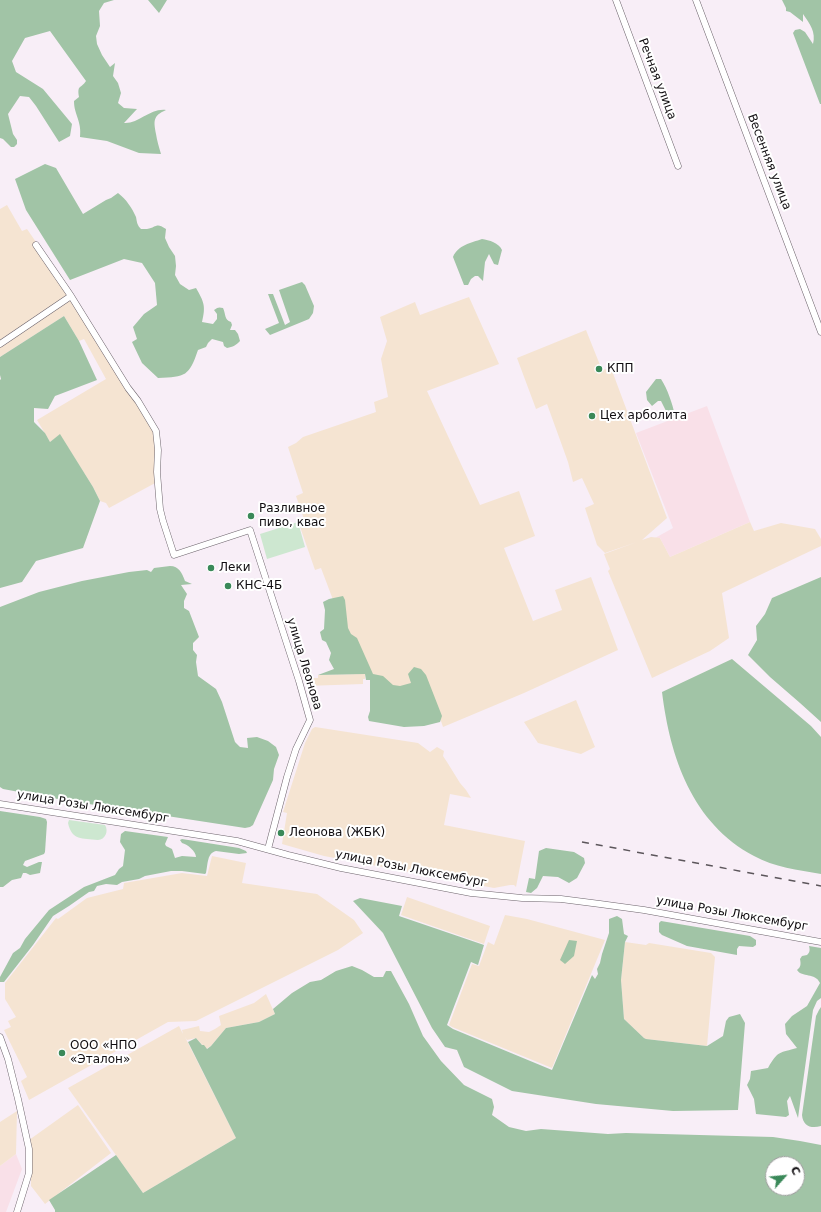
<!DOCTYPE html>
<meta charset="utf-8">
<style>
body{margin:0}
#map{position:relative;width:821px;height:1212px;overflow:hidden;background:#f8eef7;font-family:"DejaVu Sans",sans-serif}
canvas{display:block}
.north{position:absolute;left:765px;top:1156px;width:40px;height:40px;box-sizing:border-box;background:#fff;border:1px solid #9f9e9f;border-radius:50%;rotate:63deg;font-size:11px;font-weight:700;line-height:16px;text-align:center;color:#100d10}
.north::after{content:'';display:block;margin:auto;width:14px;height:18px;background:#3a8959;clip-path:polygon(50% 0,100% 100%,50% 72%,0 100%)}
</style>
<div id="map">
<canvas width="821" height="1212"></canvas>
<div class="north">С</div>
</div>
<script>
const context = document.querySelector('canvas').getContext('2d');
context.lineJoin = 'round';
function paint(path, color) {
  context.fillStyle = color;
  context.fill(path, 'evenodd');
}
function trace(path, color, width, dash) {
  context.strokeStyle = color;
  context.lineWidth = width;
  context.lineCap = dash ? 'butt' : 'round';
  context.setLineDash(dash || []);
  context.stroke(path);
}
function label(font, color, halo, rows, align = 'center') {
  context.font = font + ' "DejaVu Sans",sans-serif';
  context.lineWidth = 4;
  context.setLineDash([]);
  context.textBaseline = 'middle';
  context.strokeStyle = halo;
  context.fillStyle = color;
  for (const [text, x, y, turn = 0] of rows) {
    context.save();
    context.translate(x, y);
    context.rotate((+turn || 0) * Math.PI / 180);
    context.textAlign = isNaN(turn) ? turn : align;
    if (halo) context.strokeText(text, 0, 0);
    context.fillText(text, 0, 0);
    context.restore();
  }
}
const commercial = new Path2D(`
 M707 406 750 522 670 557 660 538H655L673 528 636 433Z
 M16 1154 22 1169 6 1212H0V1166Z`);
const industrial = new Path2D(`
 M7 205 22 231 27 229 56 271 156 431 157 482 109 508 106 503 100 501 93 487 60 435 50 442 37 420 106 379 84 339 79 341 64 316 0 357V209Z
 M469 297 499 364 427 391 480 505 519 491 535 536 504 548 533 621 562 610 555 590 591 577 618 650 524 693 443 727 440 718 380 685 365 674V679H363V684L306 686V678H318V675L361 674 321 568 315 570 298 521 304 519 296 496 303 493 288 447 296 443 303 437 376 412 374 402 388 397 381 359 387 341 380 317 415 302 420 315Z
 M586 330 602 370 611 368 667 518 642 540 651 537 660 538 670 557 750 522 754 531 781 523 815 529 821 539V546L722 593 729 638 710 651 652 678 608 571 610 569 604 554 637 542 605 553 597 545 585 508 594 504 582 478 573 482 568 462 547 404 536 409 517 358Z
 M576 700 595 747 581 754 538 743 524 722Z
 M315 727 418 743 430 752 437 747 444 751 443 756 447 762 460 783 466 790 471 798 450 794 444 825 525 841 516 887 514 885H510L494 888 324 856 282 844 287 813 283 812 305 743 312 729Z
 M212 856 246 863 242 883 317 894 354 920 363 933 338 950 196 1021 168 1022 29 1100 21 1081 27 1077 4 1030 11 1027 8 1021 16 1017 5 999V983L56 918 58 919 87 898 123 889 124 883 182 873 207 876Z
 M407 897 490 926 484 944 401 915Z
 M505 915 527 919 605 940 552 1068 452 1027 449 1025 472 964 479 966 488 942 494 945Z
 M625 942 646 945 649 943 711 953 715 957 707 1046 646 1039 644 1038 624 1019 621 980Z
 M266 994 275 1014 259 1022 226 1028 211 1046 206 1049 196 1038 187 1040 185 1037 236 1138 143 1193 68 1088 179 1026 183 1034 182 1030 199 1026 200 1031 209 1032 215 1029 221 1025 219 1016 254 1003Z
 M78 1105 111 1153 45 1204 31 1186V1153L29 1140Z
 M17 1111 16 1154 0 1166V1122Z`);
const green = new Path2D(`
 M298 522 305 547 267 559 260 534Z
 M69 820 105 825C109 831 105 840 98 840 82 838 72 841 68 823Z`);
const forest = new Path2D(`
 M0 0H114L104 3 99 11 100 26 96 36 97 44 102 55 110 67 115 63 113 76 118 83 121 93 118 103 124 108 137 109 124 123C139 124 150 108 166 110 152 116 154 122 156 134 157 141 159 147 161 154L139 153 107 141 80 137C82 121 74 115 74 101L79 97C77 84 81 89 86 81L50 31 25 38 12 61 16 72 43 89 72 124 70 136 59 142 36 106 29 97 20 96 8 114 13 134 17 140V144L14 147H11L3 139 0 138Z
 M148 0H167L159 13Z
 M782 0H821V104H820L793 33 795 30 800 29 805 32 813 44C816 32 810 24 803 14V22L790 12 786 11V8Z
 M45 164 56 168 83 214 106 200 111 198 118 193C126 199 132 208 136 217 137 222 137 225 141 229 141 229 147 229 147 229 157 227 156 222 166 229L165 238 169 247 175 256 176 266 175 275 180 284 189 290 196 288C204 302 206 306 202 322L213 324 217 319V314L214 310C218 307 219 307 223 308 226 314 224 320 231 322L232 325 230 330H235L238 334 240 341C236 345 233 347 227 348L224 346 223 342 212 339 208 343 206 347 198 350C189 376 186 377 158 378L142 363 132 342 137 339 133 327 144 314 157 305 155 283 142 263 124 259 70 280 26 210 15 179Z
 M482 239C489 240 499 243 502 250L498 265 494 264 489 254 485 262 483 281 478 276H475L471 279 468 285H464L453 257C458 245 471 243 482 239Z
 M302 282 305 285 314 306 313 313 309 319 270 335 265 329 279 323 268 294H273L285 325 290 322 279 290Z
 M64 316 79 341 97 380 55 396 48 409 34 408V422L45 433 50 442 60 434 93 487 100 501 83 548 36 561 22 582 0 588V380L1 379 0 375V357Z
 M656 379H661C668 390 672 403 675 415L670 419 661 401H658L652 406 647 400 646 392Z
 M170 566C179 566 182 573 185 581L192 584 181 585 187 594 184 601V608L189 611 199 637 193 643V650L197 655 196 662 198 676 216 689 222 702 235 742 240 747 248 748 247 738 257 737 268 741 276 747 279 755 274 769 273 780 253 825 250 827 245 828 63 800 3 789 0 787V607L39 592 82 581 129 572 147 570 151 572 154 568Z
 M821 577V722L800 703 770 677 748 655 757 640 756 626 765 614 772 598Z
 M343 596 345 600 348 628 351 634 357 638 373 674 383 676 393 685 400 686 411 683 408 674 414 667 421 669 426 675 442 716 440 722 424 726 404 727 369 721 368 717 370 711V680H366L365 674 318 675 334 669 329 660 331 653 326 642 322 640 320 632 324 629 325 610 323 602 329 599Z
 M732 659 811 726 821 737V874C798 870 774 867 754 856 692 823 670 757 662 692Z
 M0 811 40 817 46 819 47 822 45 852 44 854 25 861 23 865 27 867 39 862H42L40 873 30 875 26 873H23L21 878 12 880 3 887H0Z
 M125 831 168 837 165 844 166 846 172 849 175 858 182 856 196 857C196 851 187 844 182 843L180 840 182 839 239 848 246 851 247 853 239 854 216 851C207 853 208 864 206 873L205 874 182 871H171L145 876 139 879 122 882 117 885 106 884 97 886 94 891 89 892 69 906 53 916 33 945 4 982H0V977L13 953 20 948 25 939 49 910 84 887 115 875 119 869 123 866 125 850 120 842 121 834Z
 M546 848 574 852 584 858 585 863 577 878 569 883 558 877 543 876 537 888 531 893 526 892 529 878 535 879 539 851Z
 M360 898 402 906 399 916 484 945 478 965 471 962 447 1025 453 1029 552 1070 592 975 595 979 598 974 597 969 600 963 602 954 609 933V919L617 916 622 919 624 934 628 936 625 942 621 980 624 1019 644 1038 646 1039 707 1046 723 1036 726 1021 729 1017 740 1014 745 1023 738 1110 673 1111 596 1104 512 1091 464 1067 457 1050 445 1047 432 1028 383 933 353 901Z
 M661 921 750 936 756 940V945L753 947 739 946 737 949V955L687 946 662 935 659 932V923Z
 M569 940 577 941 574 956 565 964 560 960Z
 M809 946 821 948V998L817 1001 813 1010 798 1118 790 1096 787 1101 789 1115 786 1117 756 1114 754 1099 747 1085 750 1079 751 1071 768 1068C778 1050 780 1053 797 1048L786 1034 785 1024 792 1016 807 1006 820 983C815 972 802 978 797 970 801 967 801 964 800 959L802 956 807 955C810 952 810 950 809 946Z
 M352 966 362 970 374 977H383L386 971H391L409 1004 423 1036 441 1061 464 1085 492 1099 494 1107 492 1115 509 1127 526 1131 541 1129 608 1134 626 1133 773 1137 800 1141 821 1145V1212H55V1210L49 1200 116 1155 143 1193 236 1138 188 1042 196 1038 202 1045H204L207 1049 211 1046 226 1028 259 1022 275 1014 273 1009 292 993 310 982 321 980 336 971ZM773 1164H797V1188H773Z
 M821 1007V1126C811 1129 803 1126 802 1115L816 1016 819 1010Z`);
const minor = new Path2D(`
 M616 0 678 166
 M696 0 821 332
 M71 296 128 388 138 401 156 431 158 450 157 472 160 509 163 521 174 555 250 530 299 681 310 720 296 749 287 777 268 849
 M0 344 71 296 36 245
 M0 804 237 841 288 855 341 868 471 893 522 898 561 899 600 904 644 910 821 942
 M0 1037 8 1059 18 1099 29 1149V1173L17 1212`);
const rail = new Path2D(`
 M582 842 821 886`);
const markers = [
 [599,369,4,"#3a8959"],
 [592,416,4,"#3a8959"],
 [251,516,4,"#3a8959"],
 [211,568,4,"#3a8959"],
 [228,586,4,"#3a8959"],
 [281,833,4,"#3a8959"],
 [62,1053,4,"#3a8959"]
];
const streetNames = [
 ["Речная улица",657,79,69],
 ["Весенняя улица",769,162,69],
 ["улица Леонова",304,664,73],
 ["улица Розы Люксембург",93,807,9],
 ["улица Розы Люксембург",411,869,11],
 ["улица Розы Люксембург",732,914,10]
];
const poiNames = [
 ["КПП",607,369],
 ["Цех арболита",600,416],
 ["Разливное",259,509],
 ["пиво, квас",259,523],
 ["Леки",219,568],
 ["КНС-4Б",236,586],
 ["Леонова (ЖБК)",289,833],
 ["ООО «НПО",70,1046],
 ["«Эталон»",70,1060]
];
paint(commercial, '#f9e0e8');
paint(industrial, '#f5e4d2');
paint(green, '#cde7d0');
paint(forest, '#a1c4a6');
trace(minor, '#6d646c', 7);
trace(minor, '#fff', 6);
trace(rail, '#5c565b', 1.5, [7, 7]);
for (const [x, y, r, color] of markers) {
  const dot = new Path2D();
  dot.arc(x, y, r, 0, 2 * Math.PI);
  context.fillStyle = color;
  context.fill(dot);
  trace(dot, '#fff', 1.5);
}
label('12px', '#100d10', '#fff', streetNames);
label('12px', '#100d10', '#fff', poiNames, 'left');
</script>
